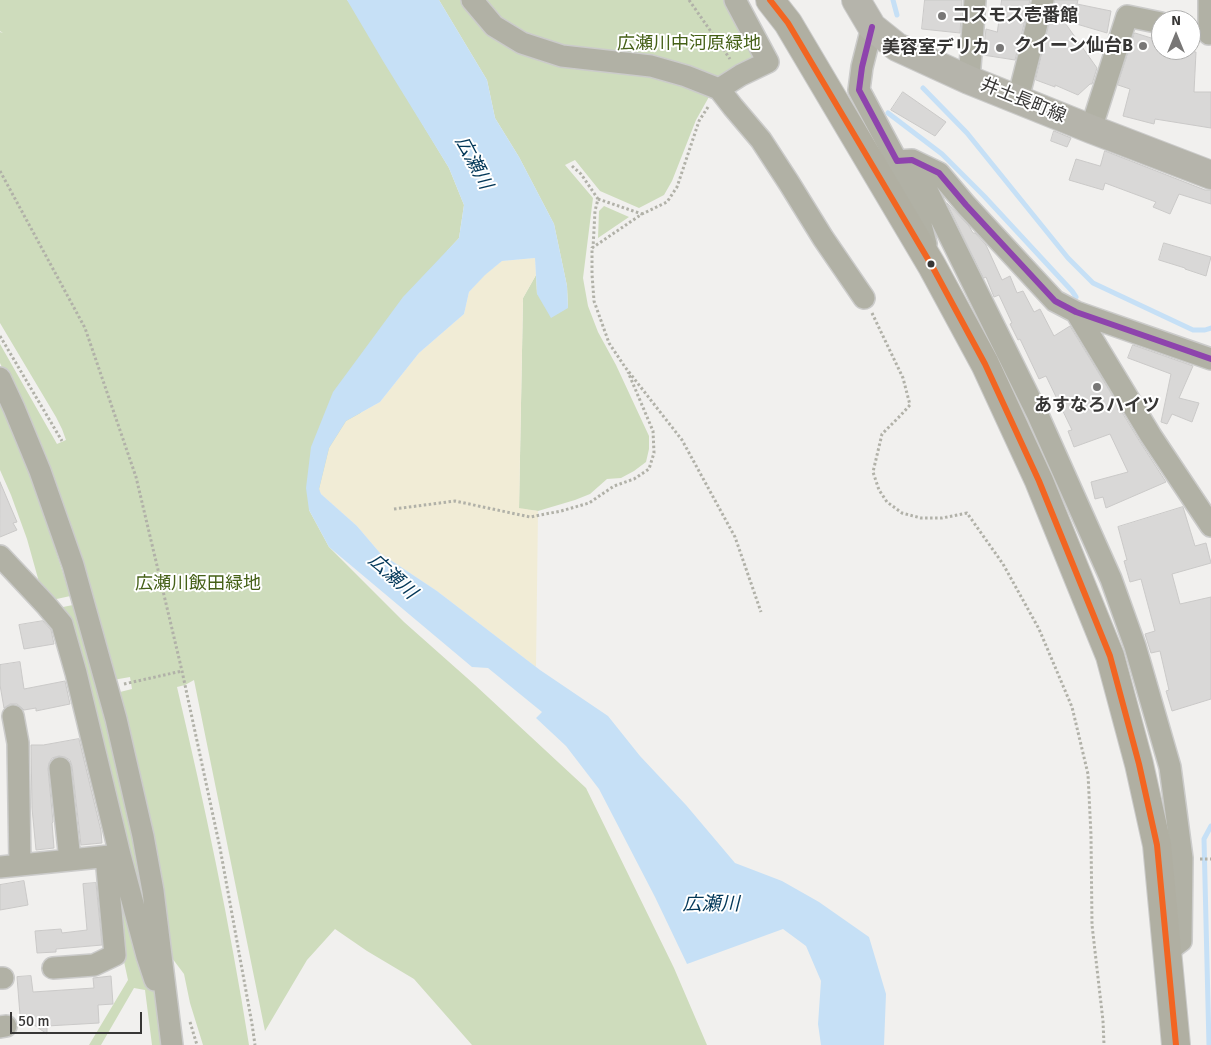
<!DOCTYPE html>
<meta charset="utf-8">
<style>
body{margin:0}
#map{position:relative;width:1211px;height:1045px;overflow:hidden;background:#f1f0ee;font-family:Signika,sans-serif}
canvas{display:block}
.north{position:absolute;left:1151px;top:10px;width:50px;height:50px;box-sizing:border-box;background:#fff;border:1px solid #afafae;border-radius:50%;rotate:0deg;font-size:14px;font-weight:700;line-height:20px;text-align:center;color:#373635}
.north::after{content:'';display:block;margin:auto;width:18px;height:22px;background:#787776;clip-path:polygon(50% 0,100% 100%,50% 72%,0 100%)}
.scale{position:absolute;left:10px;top:1012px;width:132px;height:22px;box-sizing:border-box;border:2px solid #373635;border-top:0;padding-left:6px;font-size:15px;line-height:18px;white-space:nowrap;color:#373635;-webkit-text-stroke:4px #fff;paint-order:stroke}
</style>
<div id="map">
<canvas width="1211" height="1045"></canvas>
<div class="north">N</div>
<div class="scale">50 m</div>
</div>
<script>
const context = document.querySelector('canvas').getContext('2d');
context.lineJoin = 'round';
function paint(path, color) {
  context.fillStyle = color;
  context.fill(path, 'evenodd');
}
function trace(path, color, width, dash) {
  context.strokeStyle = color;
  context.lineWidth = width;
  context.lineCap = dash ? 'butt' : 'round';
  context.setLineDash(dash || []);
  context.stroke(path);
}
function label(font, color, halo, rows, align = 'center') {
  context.font = font + ' Signika,"Noto Sans JP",sans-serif';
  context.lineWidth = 4;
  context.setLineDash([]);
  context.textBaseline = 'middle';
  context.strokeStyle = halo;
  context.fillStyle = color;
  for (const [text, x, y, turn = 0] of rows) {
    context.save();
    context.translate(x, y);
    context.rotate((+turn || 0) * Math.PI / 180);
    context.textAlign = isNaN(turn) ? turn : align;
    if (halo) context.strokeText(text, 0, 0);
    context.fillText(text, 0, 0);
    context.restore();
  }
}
const green = new Path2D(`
 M0 0H347L349 2 449 168 464 205 459 238 448 250 309 510 329 547 404 622 475 685 586 788 674 968 707 1045H472L414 979 367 951 335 929 307 960 265 1031 194 680 185 685 177 687C205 806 230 925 249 1045H203L190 1003 184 974 169 954 116 693 132 689 130 677 113 680 38 446 0 363V344L57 444 66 440 62 429 56 417 0 323V32L3 33 0 31Z
 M439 0H726L757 57 710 95 696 120 672 181 664 195 639 208 600 191 575 160 565 165 593 198 583 278 588 306 598 332 616 365 649 436V449L646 462 634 471 621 478 607 479 590 494 575 500 538 511 519 509 523 298 536 275 537 294 568 308 567 286 554 224 519 157 495 118 487 80Z
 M604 206 629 217 598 238 599 211Z
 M0 392 52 523 49 530 65 579 73 585 75 595 52 600 39 582 27 539 11 495 0 470Z
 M78 604 104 694 159 968 58 608Z
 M116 868 156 991 164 1045H152L145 990 134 988 101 1045H89L128 980 123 957Z`);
const sand = new Path2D(`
 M535 258 536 275 523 298 519 508 538 511 536 667 437 591 380 553 357 526 321 494 319 489 329 448 346 421 380 402 419 353 464 314 469 292 484 275 502 261Z`);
const water = new Path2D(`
 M347 0H439L487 80 495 118 519 157 554 224 567 286 568 308 551 318 537 294 535 258 502 261 485 275 469 292 464 314 419 353 380 402 346 421 329 448 319 489 321 494 357 526 380 553 437 591 540 670 608 716 640 756 686 805 735 863 782 881 819 902 869 937 886 994 884 1045H821L818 1024 821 981 806 946 783 929 687 964 655 897 599 789 566 746 536 718 542 712 488 668 472 667 329 547 309 510 306 488 311 447 333 392 403 297 459 238 464 205 449 168 383 61Z`);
const stream = new Path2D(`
 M893 0 897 15
 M923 88 967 133 1068 258 1093 283 1193 330H1205L1211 328
 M888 113 942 154 984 196 1072 291 1076 297
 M1209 1045 1204 839 1211 826`);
const building = new Path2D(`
 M925 0H962L960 33 922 29Z
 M1002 0H1030L1015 60 983 55 986 29 997 32Z
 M1055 0H1078L1077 4 1111 11 1107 33 1063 20 1097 68 1092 84H1090L1078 95 1055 85V87L1036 80Z
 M1135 33 1161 41V50L1196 52 1194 92H1211V128L1155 119 1154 124 1123 116 1130 89 1118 85Z
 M903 92 946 122 935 136 891 110Z
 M1054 131 1071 138 1067 147 1051 141Z
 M1105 151 1205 190H1211V204L1179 194 1170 214 1153 207 1156 202 1105 183 1103 190 1069 180 1076 159 1100 166Z
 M947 203 969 226 973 233H975L986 245 1002 280 1010 276 1017 293 1023 291 1034 312 1040 309 1054 336 1070 326 1114 398 1118 410 1120 409 1140 442 1166 482 1106 508 1103 497 1095 499 1091 482 1128 472 1110 434 1074 447 1068 431 1072 430 1046 376 1039 379 1020 339 1018 340 1010 324 1012 323 999 295 994 297 986 277 984 278Z
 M1164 243 1211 257 1206 276 1185 269V268L1159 260Z
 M1133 345 1193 366 1179 398 1199 403 1192 422 1172 414 1167 424 1161 422 1171 374 1128 358Z
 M0 482 17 522 13 523 17 530 0 537Z
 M1183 507 1195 546 1206 543 1211 563 1172 574 1180 604 1211 597V699L1172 711 1166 691 1169 690 1160 651 1151 653 1145 634 1155 631 1141 579 1130 582 1124 561 1127 560 1118 527Z
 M43 621 51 630 54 644 24 649 19 625Z
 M20 662 24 689 65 681 70 704 36 711V708L24 710 22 708 17 704H10L4 708 0 685V665Z
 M79 739 101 831 102 843 81 845 72 766 70 760 65 757 59 756 52 758 49 763 48 769 53 822 52 823 54 848 36 850 32 808 31 745H43Z
 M24 881 28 905 0 910V885Z
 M96 883 102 945 56 949V952L37 953 35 931 61 929 62 933 87 930 83 884Z
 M31 976 33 992 94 988 93 978 111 976 113 1004 98 1005 99 1023 47 1026V1034L20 1015 17 977Z`);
const path = new Path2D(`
 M689 0 730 59
 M708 107 699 121 677 187 667 202 642 214 592 248V274L594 301 609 343 625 367 682 440 735 537 761 612
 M572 166 581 174 598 199 595 211 593 248
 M0 171 85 328 136 477 182 671 220 848 252 1024 255 1045
 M598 199 642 214
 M872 313 903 378 910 405 900 416 882 434 873 472 879 490 887 502 902 513 921 518H942L967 513 1003 564 1039 629 1072 707 1088 774 1091 835 1092 925 1103 1021 1104 1045
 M0 336 62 441
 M394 509 455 501 530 517 561 511 589 503 614 486 634 479 649 469 654 453 653 431 628 372
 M124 684 182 671
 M1200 859H1211
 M190 1022 197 1045`);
const street = new Path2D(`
 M472 0 494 26 522 43 562 56 651 66 686 76 719 89 733 107 761 140 789 183 823 238 864 298
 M872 27 862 67 859 90 897 161 912 160 939 173 966 205 1055 301 1076 312 1211 359
 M1209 34V0
 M969 80 975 0
 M719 89 741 75 768 62 735 0
 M1018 99 1043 0
 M1091 129 1127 16 1161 23
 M912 160 1037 413 1111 579 1135 646 1170 767 1182 858 1181 941 1168 951
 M897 161 917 209 926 244
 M1076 312 1151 436 1211 526
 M0 378 14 408 40 471 73 565 116 719 143 836 153 891 172 1045
 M0 556 46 605 62 624 76 673 120 855 0 867
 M13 716 18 743 20 865
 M60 768 70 860
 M120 855 147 956 155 980
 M53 968 94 965 115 955 106 857
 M0 978H3
 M0 1027 6 1026`);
const secondary = new Path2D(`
 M770 0 788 23 932 266 985 364 1039 481 1110 656 1139 764 1157 845 1176 1045`);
const primary = new Path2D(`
 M856 0 872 27 897 47 969 80 1091 129 1211 175`);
const bus1 = new Path2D(`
 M770 0 788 23 932 266 985 364 1039 481 1110 656 1139 764 1157 845 1176 1045`);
const bus2 = new Path2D(`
 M872 27 862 67 859 90 897 161 912 160 939 173 966 205 1055 301 1076 312 1211 359`);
const markers = [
 [942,16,5,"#787776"],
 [1143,46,5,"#787776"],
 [1000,48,5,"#787776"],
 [931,264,4.5,"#373635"],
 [1097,387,5,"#787776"]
];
const poiNames = [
 ["コスモス壱番館",952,16,"left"],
 ["クイーン仙台B",1133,46],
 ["美容室デリカ",990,48],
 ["あすなろハイツ",1097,406,"center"]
];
const parkNames = [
 ["広瀬川中河原緑地",689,44],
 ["広瀬川飯田緑地",198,584]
];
const streetNames = [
 ["井土長町線",1023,101,22]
];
const waterNames = [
 ["広瀬川",473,163,62],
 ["広瀬川",392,577,42],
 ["広瀬川",711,905]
];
paint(green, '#cedcbc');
paint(sand, '#f1ecd6');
paint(water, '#c6e0f6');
trace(stream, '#c6e0f6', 5);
paint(building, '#d9d8d7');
trace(building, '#cac9c8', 1);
trace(street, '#cbcbca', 24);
trace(secondary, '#cbcbca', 30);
trace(primary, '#cbcbca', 30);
trace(path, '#b1b1a8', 3, [2.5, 2.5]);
trace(street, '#b1b1a5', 21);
trace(secondary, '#b0afa2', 28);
trace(primary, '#b5b4ab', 28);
trace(bus1, '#f26522', 6);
trace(bus2, '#8e44ad', 6);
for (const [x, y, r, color] of markers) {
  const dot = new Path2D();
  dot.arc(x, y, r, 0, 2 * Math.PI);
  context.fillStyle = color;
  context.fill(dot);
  trace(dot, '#fff', 2);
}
label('bold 18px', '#373635', '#fff', poiNames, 'right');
label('18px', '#456017', '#fff', parkNames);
label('18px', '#373635', '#fff', streetNames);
label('italic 19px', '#023758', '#fff', waterNames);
</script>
